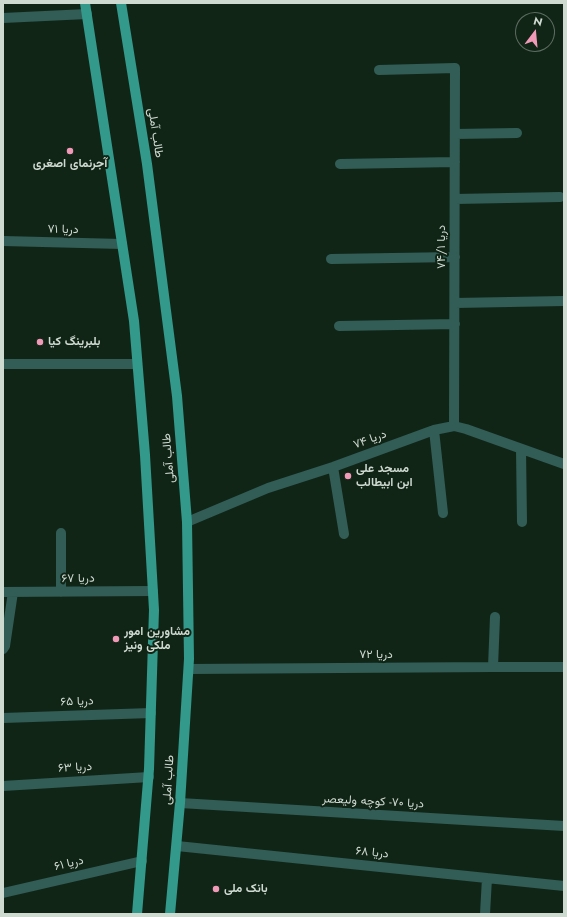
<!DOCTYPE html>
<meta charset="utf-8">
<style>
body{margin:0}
#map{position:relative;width:567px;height:917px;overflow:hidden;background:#112517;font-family:Jost,sans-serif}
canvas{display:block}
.frame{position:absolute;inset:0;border:4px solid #cedad0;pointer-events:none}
.north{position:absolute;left:515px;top:12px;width:40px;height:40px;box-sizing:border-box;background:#112517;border:1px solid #5d6d61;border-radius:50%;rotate:16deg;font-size:11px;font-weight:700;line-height:16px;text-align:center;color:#cedad0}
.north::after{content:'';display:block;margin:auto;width:14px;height:18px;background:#f09ab7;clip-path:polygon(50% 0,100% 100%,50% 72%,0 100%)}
</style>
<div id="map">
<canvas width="567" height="917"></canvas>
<div class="frame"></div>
<div class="north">N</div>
</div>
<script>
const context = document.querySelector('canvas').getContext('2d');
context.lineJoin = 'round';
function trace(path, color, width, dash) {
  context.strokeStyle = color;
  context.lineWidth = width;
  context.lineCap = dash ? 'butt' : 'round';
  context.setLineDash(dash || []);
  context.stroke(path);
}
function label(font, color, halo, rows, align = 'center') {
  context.font = font + ' Jost,Vazirmatn,sans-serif';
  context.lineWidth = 4;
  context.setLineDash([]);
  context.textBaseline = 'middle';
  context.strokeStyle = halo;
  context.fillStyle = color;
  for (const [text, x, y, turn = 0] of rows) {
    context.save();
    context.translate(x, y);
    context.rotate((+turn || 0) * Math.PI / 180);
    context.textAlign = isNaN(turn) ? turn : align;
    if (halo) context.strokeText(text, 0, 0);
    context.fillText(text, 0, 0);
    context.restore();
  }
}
const minor = new Path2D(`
 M3 18 87 14
 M379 70 455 68 454 426
 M455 134 517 133
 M340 164 455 162
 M455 199 560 197
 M3 241 122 244
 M331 259 455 257
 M455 303 564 301
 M339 326 455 324
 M3 364H137
 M434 430 443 513
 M521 449 522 522
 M333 467 344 534
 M187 522 268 488 333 467 434 430 454 426 466 429 564 464
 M3 592 153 591
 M61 592V533
 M3 649 5 646 13 592
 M493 667 495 617
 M189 669 493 667H564
 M3 718 151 713
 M3 786 149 777
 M180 803 564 826
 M177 846 564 886
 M3 893 142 861
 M485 914 487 878`);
const major = new Path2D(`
 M85 3 134 321 145 455 154 610 149 769 137 914
 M121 3 147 164 177 396 187 522 189 659 180 803 170 914`);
const markers = [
 [70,151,4,"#f09ab7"],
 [40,342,4,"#f09ab7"],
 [348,476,4,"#f09ab7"],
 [116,639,4,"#f09ab7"],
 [216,889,4,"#f09ab7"]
];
const streetNames = [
 ["طالب آملی",155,133,81],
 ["دریا ۷۱",63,230,1],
 ["دریا ۷۴/۱",442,247,-90],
 ["دریا ۷۴",370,440,-20],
 ["طالب آملی",169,458,-95],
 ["دریا ۶۷",78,579,-1],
 ["دریا ۷۲",376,655],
 ["دریا ۶۵",77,702,-2],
 ["دریا ۶۳",75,768,-3],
 ["طالب آملی",169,780,-86],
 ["دریا ۷۰- کوچه ولیعصر",373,802,3],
 ["دریا ۶۸",372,853,6],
 ["دریا ۶۱",69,864,-13]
];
const poiNames = [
 ["آجرنمای اصغری",70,164,"center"],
 ["بلبرینگ کیا",48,342],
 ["مسجد علی",356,469],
 ["ابن ابیطالب",356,483],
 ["مشاورین امور",124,632],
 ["ملکی ونیز",124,646],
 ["بانک ملی",224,889]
];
trace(minor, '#315d56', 10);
trace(major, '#32998b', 10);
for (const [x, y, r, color] of markers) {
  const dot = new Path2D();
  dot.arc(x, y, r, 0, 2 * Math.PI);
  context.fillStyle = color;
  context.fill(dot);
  trace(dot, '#112517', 1.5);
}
label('12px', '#cedad0', '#112517', streetNames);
label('bold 12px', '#cedad0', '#112517', poiNames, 'left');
</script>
